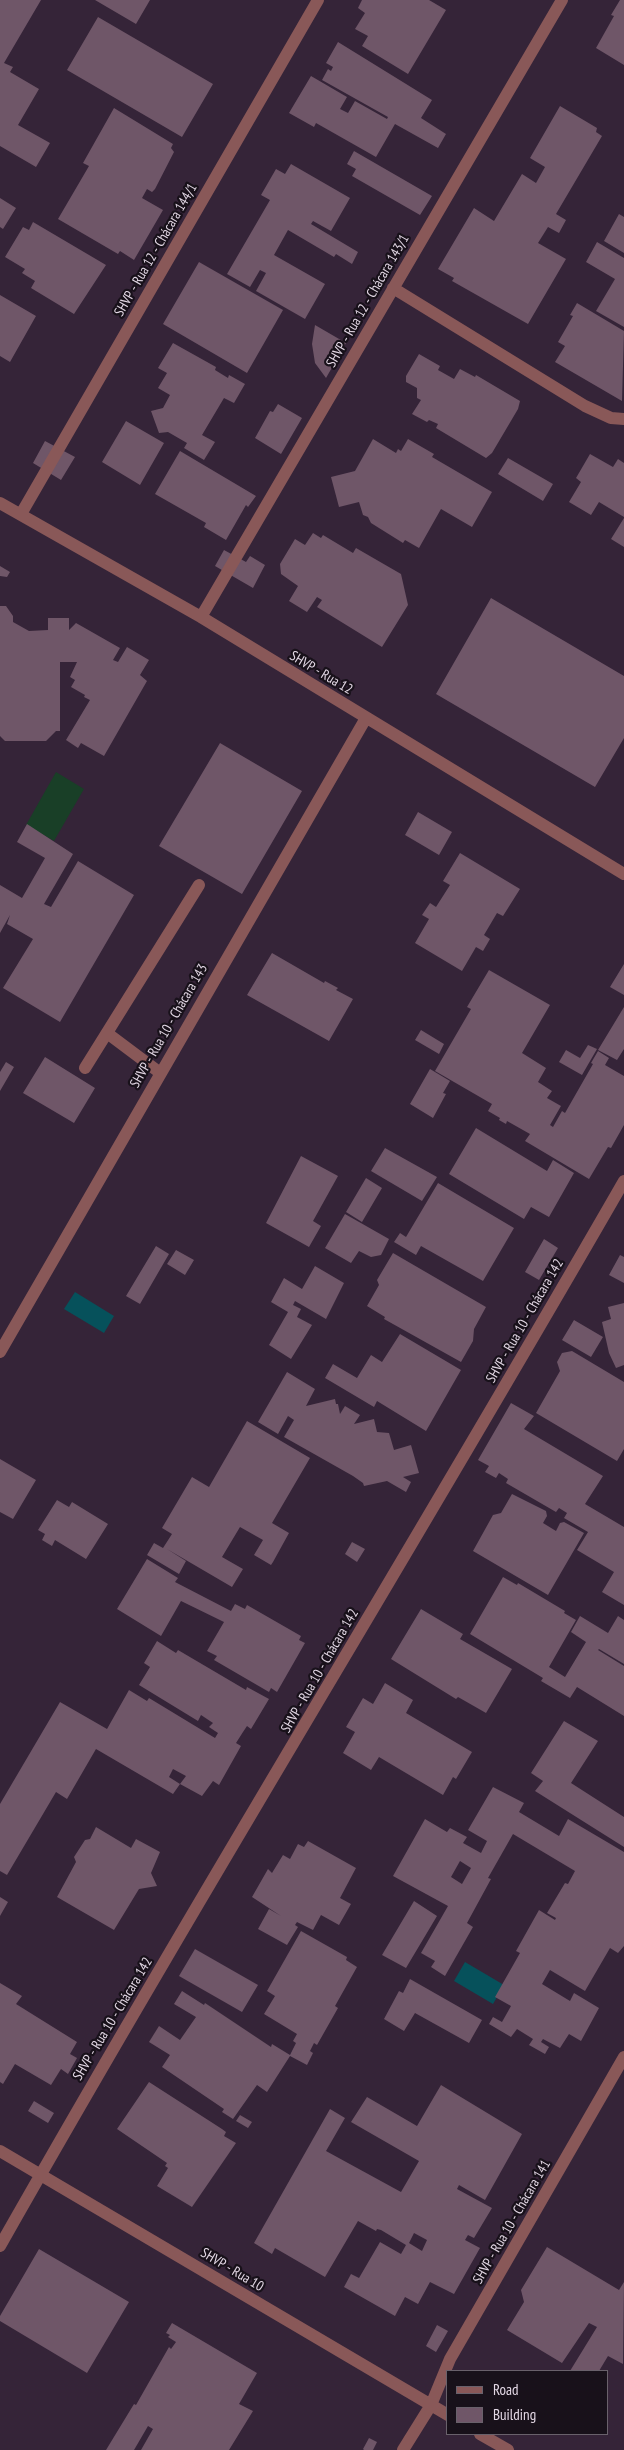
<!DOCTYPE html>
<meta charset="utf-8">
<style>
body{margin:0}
#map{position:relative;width:624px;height:2450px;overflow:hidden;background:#352438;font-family:"PT Sans Narrow",sans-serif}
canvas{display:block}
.legend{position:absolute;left:446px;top:2370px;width:162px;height:65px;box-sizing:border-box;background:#18111a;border:1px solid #69616b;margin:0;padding:6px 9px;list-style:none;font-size:15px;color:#e3d8e5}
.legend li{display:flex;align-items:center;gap:10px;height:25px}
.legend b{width:25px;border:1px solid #69616b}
</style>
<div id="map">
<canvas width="624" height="2450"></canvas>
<ul class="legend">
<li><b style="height:6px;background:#895858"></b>Road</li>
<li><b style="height:14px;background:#6f5668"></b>Building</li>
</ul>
</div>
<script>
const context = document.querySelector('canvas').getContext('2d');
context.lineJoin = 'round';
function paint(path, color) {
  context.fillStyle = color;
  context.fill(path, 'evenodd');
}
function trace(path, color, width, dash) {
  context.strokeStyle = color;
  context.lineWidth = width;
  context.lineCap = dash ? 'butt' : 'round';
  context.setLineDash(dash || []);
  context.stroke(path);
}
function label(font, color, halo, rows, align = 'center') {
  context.font = font + ' "PT Sans Narrow",sans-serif';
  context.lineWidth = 4.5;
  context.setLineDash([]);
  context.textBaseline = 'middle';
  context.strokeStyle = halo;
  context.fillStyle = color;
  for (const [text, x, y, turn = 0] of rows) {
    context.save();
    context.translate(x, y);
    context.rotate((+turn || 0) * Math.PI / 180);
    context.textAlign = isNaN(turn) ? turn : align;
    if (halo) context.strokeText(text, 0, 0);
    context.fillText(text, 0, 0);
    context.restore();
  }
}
const green = new Path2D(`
 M56 772 84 789 54 841 26 825Z`);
const water = new Path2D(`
 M75 1292 114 1316 104 1333 64 1309Z
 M465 1962 504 1985 493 2004 454 1981Z`);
const building = new Path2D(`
 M0 0H41L4 63 13 67 10 72 39 89 18 125 50 143 36 167 0 146Z
 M95 0H150L136 24Z
 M362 0H429L446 10 408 74 362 46 368 36 355 29 365 13 358 8Z
 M620 0H624V65L596 48 614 16 611 15Z
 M98 17 213 84 182 137 67 70Z
 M338 42 432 100 421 118 446 134 438 148 395 124 376 157 316 123 314 127 289 113 311 76 347 97 340 109 348 113 355 101 387 119 388 117 322 80 328 69 331 71 333 67 326 63Z
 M560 106 597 128 596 132 602 136 556 214 566 220 559 233 548 227 538 243 566 259 528 324 452 281 454 278 438 269 474 208 494 221 522 174 536 183 545 167 530 158Z
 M114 108 173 144 171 148 174 152 155 189 152 192 147 189 142 198 163 210 134 260 120 251 118 254 58 219 89 166 83 163Z
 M354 151 432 196 420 215 352 176 356 169 347 164Z
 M291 164 350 198 331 231 313 221 311 224 358 252 352 264 336 254 334 257 288 230 274 255 325 284 305 319 256 291 266 273 260 270 250 287 227 274 270 200 261 195 276 169 285 174Z
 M0 198 16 208 3 229 0 227Z
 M619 214 624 217V253L604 241Z
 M33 222 106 265 74 314 31 288 35 281 22 273 25 269 5 257 23 227 29 230Z
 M597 242 624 258V327L596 311 615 279 586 262Z
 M199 262 283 310 247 373 163 324Z
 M0 295 36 316 10 362 0 356Z
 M577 303 624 331 622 401 555 362 565 346 558 342 573 316 570 315Z
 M315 325 346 343 326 378 315 363 312 344Z
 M173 343 216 367 215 370 228 378 229 375 245 384 234 403 224 398 202 435 215 442 204 460 184 448 187 443 168 432 159 433 151 411 163 408 170 395 158 388 167 373 158 368Z
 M419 354 440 366 438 370 454 379 460 369 475 377 476 375 520 401 518 409 492 453 486 458 436 428 438 424 429 420 427 422 412 414 421 400 417 398V388L406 382V376Z
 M278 404 302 418 281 454 255 438 270 411 273 412Z
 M126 421 164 443 140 485 102 462Z
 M373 439 396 453 398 449 401 451 408 439 434 454 432 457 492 492 472 527 441 509 419 548 405 540 403 543 371 523 368 517 363 515 359 502 339 507 331 477 355 471Z
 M45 441 75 457 61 480 33 463Z
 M180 451 256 496 248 507 246 505 226 540 204 527 206 523 155 494Z
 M590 454 613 467 618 459 624 463V517L599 502 591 515 569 502 581 482 576 478Z
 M508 458 553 484 543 501 498 474Z
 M624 518V547L611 539Z
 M313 533 321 538 323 535 353 553 356 548 401 574 408 605 382 647 317 607 322 600 317 597 307 612 289 601 298 586 281 574 280 564 295 539 305 545Z
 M224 550 246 562 250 556 265 565 253 588 215 566Z
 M0 566 10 572 7 577 0 576Z
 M491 598 624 676V738L595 787 436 694Z
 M0 606H6L13 616V622L29 631 48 630V618H69V630L76 623 120 648 113 660 118 662 127 647 149 660 140 675 147 681 104 756 81 743 78 748 66 740 90 700 84 697 85 695 71 687 75 680 70 677 77 662H60V731H56L46 741H5L0 736Z
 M220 743 302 791 242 894 159 846Z
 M418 812 452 832 439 855 405 835Z
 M27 824 73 854 44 904 51 907 78 861 134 895 60 1022 3 988 33 939 7 924 10 915 0 933V885L22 898 45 858 17 842Z
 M460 853 520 889 503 916 497 913 484 935 490 939 483 951 476 947 462 971 415 943 429 919 422 915 430 903 436 907 450 885 443 881Z
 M272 953 324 983 325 981 338 988 336 990 353 999 329 1041 247 995Z
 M624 964V995L610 987Z
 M489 970 550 1005 522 1053 546 1068 538 1082 552 1091 547 1098 561 1106 550 1125 553 1127 562 1111 565 1113 593 1064 591 1063 598 1051 609 1058 605 1065 624 1076V1125L611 1148 608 1147 589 1179 525 1141 530 1134 507 1121 506 1124 499 1120 500 1118 488 1111 492 1104 435 1071 471 1009 467 1007Z
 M624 1007V1049L617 1060 598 1050Z
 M421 1030 444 1044 439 1054 415 1040Z
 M588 1045 597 1049 582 1075 559 1062 566 1050 580 1058Z
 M45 1057 95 1088 74 1123 23 1093Z
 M6 1062 14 1067 0 1091V1072Z
 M430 1069 450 1081 443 1093 446 1094 433 1118 410 1104Z
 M476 1128 547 1171 553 1160 574 1173 549 1217 531 1207 524 1219 449 1174Z
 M385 1148 437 1177 422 1201 371 1171Z
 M301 1156 338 1176 313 1221 321 1226 309 1247 266 1223Z
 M366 1178 382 1188 362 1222 346 1212Z
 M438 1183 514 1228 483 1281 421 1246 416 1255 394 1242 400 1233 406 1237Z
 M345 1214 389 1239 381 1255 371 1257 359 1251 351 1263 325 1248Z
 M544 1239 558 1248 539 1280 525 1272Z
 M156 1246 169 1254 140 1304 126 1296Z
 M176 1250 194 1260 185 1275 167 1264Z
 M393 1253 486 1307 474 1329 473 1341 461 1362 384 1319 385 1317 367 1306 379 1285 377 1280Z
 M620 1255 624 1257V1283L609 1275Z
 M315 1266 344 1283 326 1319 295 1301 293 1305 301 1309 297 1317 312 1325 291 1359 269 1345 288 1312 271 1302 284 1278 302 1289Z
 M624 1303V1365L616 1368 609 1353 602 1322 611 1319 608 1307Z
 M574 1320 603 1337 591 1357 562 1340Z
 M400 1334 461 1370 426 1431 377 1401 374 1407 325 1378 333 1364 357 1378 371 1355 382 1362Z
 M572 1351 624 1382V1449L617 1461 536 1413 560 1371 557 1362 562 1353Z
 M287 1372 315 1389 306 1406 335 1399 336 1404H338L340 1414 345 1406 360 1415 354 1424 374 1419 377 1432 389 1433 394 1450 411 1445 419 1473 403 1477 411 1482 406 1492 387 1481 364 1486 363 1483 353 1476 284 1437 294 1420 288 1416 278 1434 258 1422Z
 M511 1403 534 1416 524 1429 603 1476 585 1504 624 1527V1605L602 1592 614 1572 577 1550 588 1532 564 1518 567 1513 559 1508 556 1512 506 1483 508 1479 499 1473 496 1478 485 1472 489 1466 478 1460Z
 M247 1421 310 1458 272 1523 289 1533 273 1562 271 1565 254 1555 263 1540 240 1527 222 1557 243 1569 232 1587 167 1549 186 1561 179 1574 147 1555 154 1543 163 1548 172 1534 162 1528 192 1477 209 1487Z
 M0 1459 36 1480 13 1519 0 1512Z
 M512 1494 546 1511 547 1516 543 1523 556 1531 560 1523 564 1522 584 1533 548 1595 473 1551 493 1515 501 1513Z
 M57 1500 69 1507 72 1502 108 1524 86 1559 55 1540 52 1546 42 1540 45 1534 38 1530Z
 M352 1542 365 1549 357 1562 345 1554Z
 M147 1559 178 1578 175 1582 231 1611 235 1604 245 1609 247 1605 301 1636 299 1640 305 1643 277 1692 271 1688 269 1692 214 1660 217 1656 207 1651 224 1622 181 1601 161 1636 117 1609Z
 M503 1577 517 1585 518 1583 565 1611 564 1613 576 1620 549 1667 565 1677 586 1642 571 1632 580 1616 608 1633 618 1616 624 1620V1664L599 1649 598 1650 624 1666V1716L577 1687 570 1698 541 1681 543 1678 470 1634Z
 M421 1609 463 1634 460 1639 512 1669 486 1713 458 1697 456 1699 391 1659Z
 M157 1641 176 1653 178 1650 246 1690 247 1687 269 1699 251 1729 247 1726 243 1732 236 1743 241 1746 219 1785 213 1781 202 1796 180 1784 186 1776 173 1769 169 1777 180 1784 173 1794 96 1749 67 1799 56 1792 7 1875 0 1871V1804L60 1702 107 1729 129 1690 147 1701 149 1698 215 1738 218 1733 209 1727 213 1723 201 1715 198 1721 139 1685 150 1667 144 1663Z
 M385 1683 413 1700 406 1713 472 1752 456 1779 453 1777 443 1795 379 1757 371 1770 343 1753 355 1732 346 1727 363 1698 373 1704Z
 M564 1721 598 1741 571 1783 624 1817V1847L535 1791 543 1781 531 1773Z
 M493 1787 524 1803 519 1812 559 1836 568 1819 624 1852V1946L618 1953 610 1948 585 1991 550 1970 542 1984 570 2001 574 1993 599 2008 581 2041 569 2034 560 2048 543 2039 541 2042 549 2047 545 2054 529 2045 533 2039 517 2029 511 2037 489 2024 493 2017 502 2022 511 2006 495 1997 520 1953 516 1951 539 1910 555 1920 556 1918 547 1913 565 1883 568 1884 575 1871 513 1834 488 1878 491 1879 467 1923 473 1927 445 1976 431 1967 435 1961 421 1953 448 1906 393 1876 425 1819 447 1832 450 1828 467 1837 463 1843 481 1853 487 1841 468 1830ZM460 1861 471 1868 462 1884 451 1877Z
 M96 1827 131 1848 136 1839 160 1852 151 1873 157 1886 139 1889 114 1930 57 1897 76 1862 74 1857 85 1840 90 1839Z
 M308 1841 356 1868 340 1898 351 1904 339 1925 321 1915 313 1930 297 1922 295 1925 298 1927 287 1945 258 1929 269 1909 281 1916 252 1897 268 1869 272 1873 283 1855 290 1859 298 1844 304 1847Z
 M0 1897 8 1902 0 1916Z
 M414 1901 437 1916 406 1968 382 1955Z
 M301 1931 347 1957 346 1960 357 1967 335 2006 338 2008 317 2045 314 2043 310 2051 313 2053 307 2065 290 2056 267 2092 257 2085 233 2119 222 2112 224 2109 162 2067 170 2055 149 2042 159 2026 180 2040 196 2017 174 2004 182 1991 204 2005 205 2003 271 2047 272 2044 290 2055 296 2043 293 2041 297 2034 264 2014 275 1996 267 1991Z
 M195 1949 258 1985 242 2012 179 1976Z
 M410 1979 482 2020 469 2043 415 2013 404 2031 384 2019 399 1991 403 1993Z
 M0 1983 22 1996 16 2004 77 2042 70 2054 77 2058 68 2074 61 2069 51 2085 15 2064 3 2084 0 2082Z
 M149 2082 222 2129 226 2132 224 2136 236 2143 192 2207 157 2186 168 2168 165 2166 167 2163 117 2129Z
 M441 2085 522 2134 485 2200 459 2185 457 2189 492 2208 474 2238 468 2235 465 2240 480 2248 454 2294 430 2282 418 2304 405 2297 395 2316 344 2287 351 2274 359 2278 380 2242 401 2254 406 2245 381 2230 377 2229 376 2231 358 2221 325 2277 275 2248 272 2254 254 2243 330 2109 345 2118 326 2151 401 2192 419 2161 351 2122 367 2097 417 2126ZM414 2233 427 2240 422 2251 409 2243Z
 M34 2101 54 2113 48 2123 28 2111Z
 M240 2115 252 2122 248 2128 236 2121Z
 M547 2247 619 2290 624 2282 623 2364 608 2356 599 2371H570L597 2327 589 2323 562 2363 507 2330 524 2302 521 2290Z
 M39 2249 129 2302 87 2373 0 2321V2316Z
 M172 2323 257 2373 239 2404 253 2411 229 2450H141L153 2429 148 2426 134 2450H106L134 2404 136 2405 169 2347 171 2349 176 2342 168 2337 170 2335 166 2333Z
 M437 2325 448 2331 436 2352 426 2346Z
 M369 2438 377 2442 373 2450H364L363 2449Z`);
const minor = new Path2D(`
 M393 288 585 406 611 418 624 419
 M0 503 201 617 624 874
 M21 514 318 0
 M201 617 562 0
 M107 1033 159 1072
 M85 1068 199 885
 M0 1352 366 718
 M0 2151 448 2415
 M0 2246C203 1888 419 1538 624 1181
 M480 2434 508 2450
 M403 2450 431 2405 450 2359 624 2057`);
const streetNames = [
 ["SHVP - Rua 12 - Chácara 144/1",156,250,-60],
 ["SHVP - Rua 12 - Chácara 143/1",368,301,-60],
 ["SHVP - Rua 12",321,673,31],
 ["SHVP - Rua 10 - Chácara 143",169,1026,-60],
 ["SHVP - Rua 10 - Chácara 142",525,1321,-60],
 ["SHVP - Rua 10 - Chácara 142",320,1671,-60],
 ["SHVP - Rua 10 - Chácara 142",113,2019,-59],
 ["SHVP - Rua 10 - Chácara 141",512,2222,-60],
 ["SHVP - Rua 10",232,2270,31]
];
paint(green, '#193f27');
paint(water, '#06515b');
paint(building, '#6f5668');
trace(minor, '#895858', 12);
label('14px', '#e3d8e5', '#18111a', streetNames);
</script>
